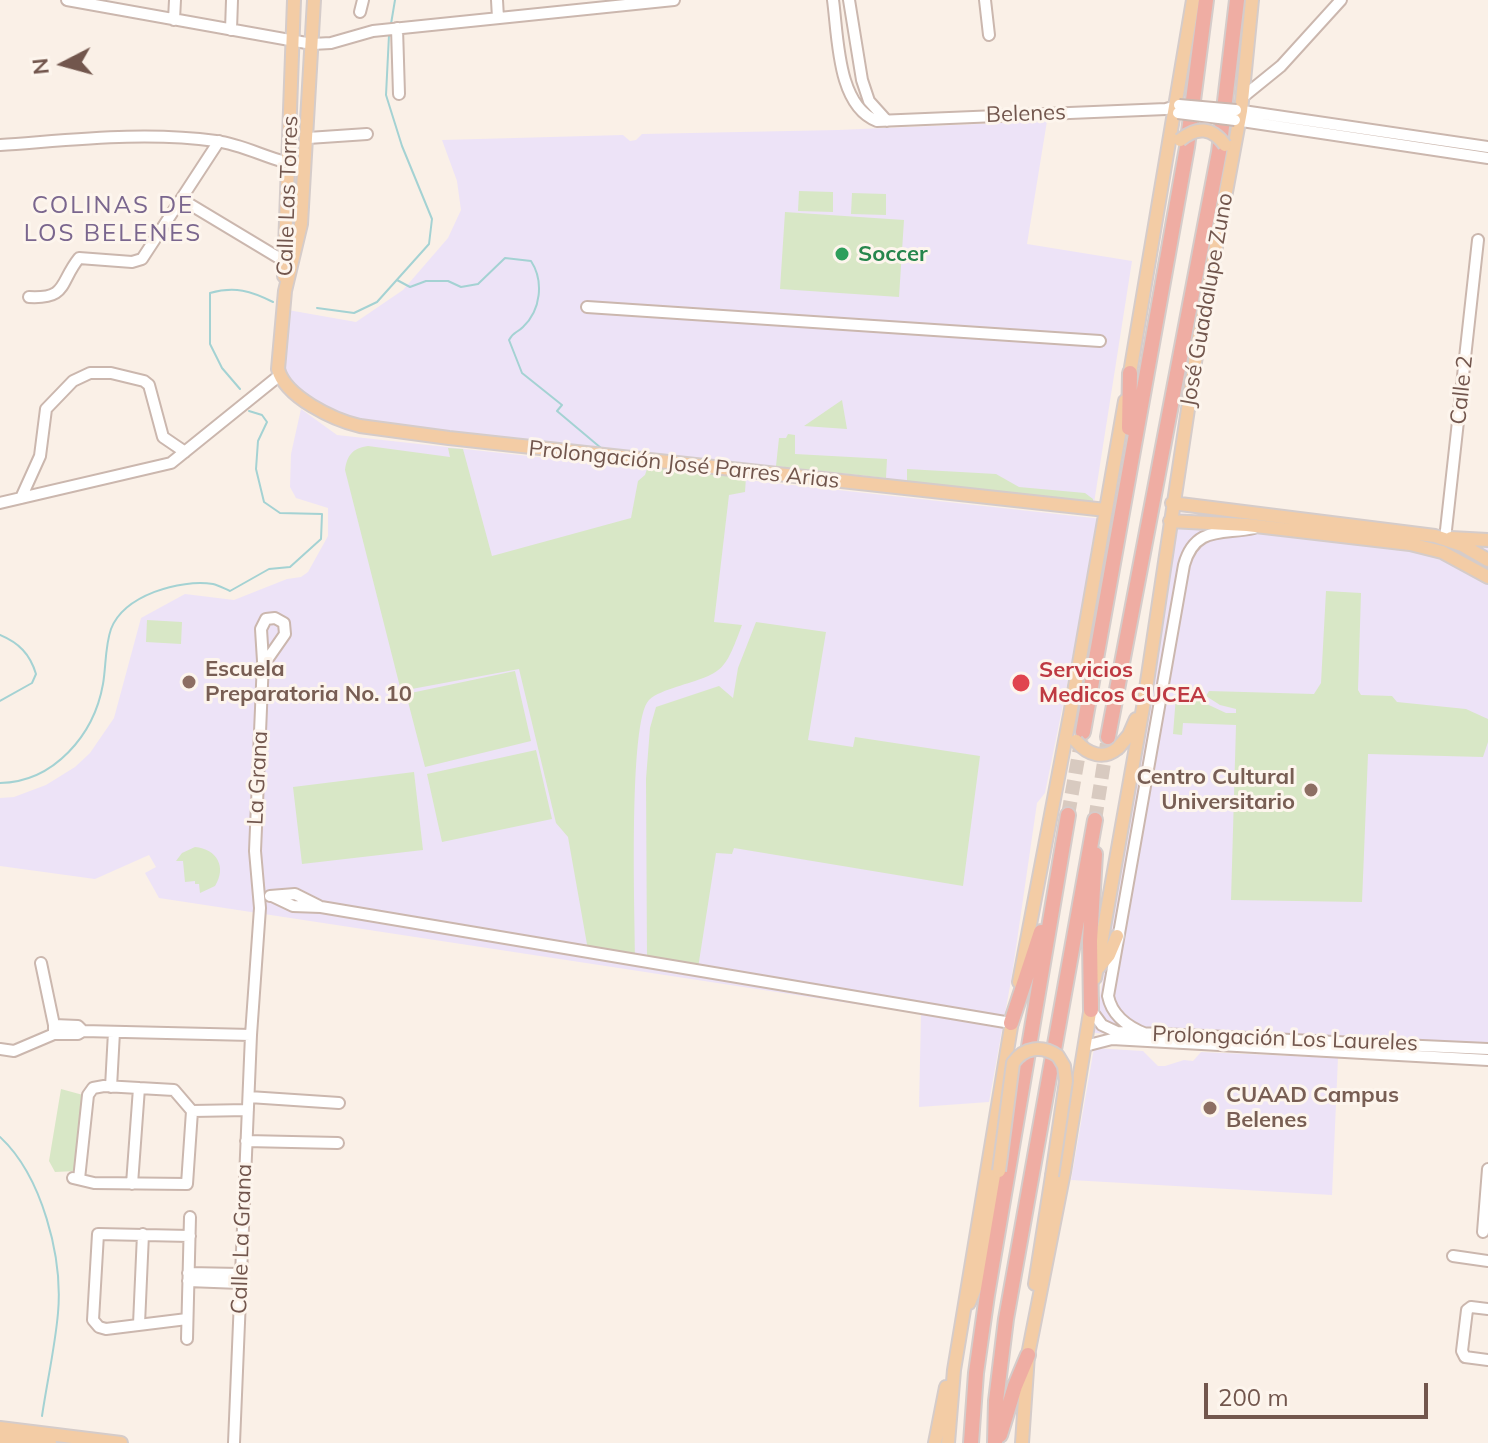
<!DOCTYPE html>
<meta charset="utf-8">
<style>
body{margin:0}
#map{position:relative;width:1488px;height:1443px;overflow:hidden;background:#faf0e7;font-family:Mulish,sans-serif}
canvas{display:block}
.north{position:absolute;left:24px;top:24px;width:80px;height:80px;-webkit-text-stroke:6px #fdf5ed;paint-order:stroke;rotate:264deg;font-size:22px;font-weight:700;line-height:32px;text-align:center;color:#72564d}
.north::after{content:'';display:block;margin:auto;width:28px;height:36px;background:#72564d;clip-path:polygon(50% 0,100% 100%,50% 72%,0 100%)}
.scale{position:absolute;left:1204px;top:1383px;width:224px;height:36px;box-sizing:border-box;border:4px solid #72564d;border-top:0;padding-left:10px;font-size:24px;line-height:28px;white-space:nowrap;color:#72564d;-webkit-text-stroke:6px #fdf5ed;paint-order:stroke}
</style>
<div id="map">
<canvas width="1488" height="1443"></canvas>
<div class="north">N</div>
<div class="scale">200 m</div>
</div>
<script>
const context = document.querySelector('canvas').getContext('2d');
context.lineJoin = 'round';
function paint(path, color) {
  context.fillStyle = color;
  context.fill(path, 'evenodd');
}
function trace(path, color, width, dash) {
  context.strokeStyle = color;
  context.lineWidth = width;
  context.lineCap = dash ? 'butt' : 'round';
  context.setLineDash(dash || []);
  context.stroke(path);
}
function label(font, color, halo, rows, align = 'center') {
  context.font = font + ' Mulish,sans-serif';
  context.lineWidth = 6;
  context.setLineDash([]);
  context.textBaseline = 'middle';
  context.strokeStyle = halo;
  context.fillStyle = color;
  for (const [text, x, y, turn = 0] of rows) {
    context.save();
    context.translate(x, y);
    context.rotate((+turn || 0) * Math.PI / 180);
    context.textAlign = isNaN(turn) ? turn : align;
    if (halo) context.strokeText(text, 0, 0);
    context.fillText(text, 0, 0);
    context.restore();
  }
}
const education = new Path2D(`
 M1047 121 1027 244 1132 261 1094 503 348 421 287 383 283 369 288 310 356 322 403 290 448 238 461 210 457 181 442 140 623 135 630 141 636 140 642 134 838 130Z
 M301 409 337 435 1102 519 1092 543 1078 631 1045 793 1037 803 1012 975 989 1102 919 1107 921 1014 159 898 145 873 156 867 149 855 95 879 0 866V798L14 797 46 785 75 767 90 753 114 718 141 618 185 594 234 600 287 579 301 577 308 572 328 536V508L296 498 290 487 291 454Z
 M1178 513 1488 547V1052L1094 1033Z
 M1094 1048 1143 1051 1158 1066H1165L1184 1060 1193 1061 1201 1052 1338 1058 1332 1195 1071 1180Z`);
const green = new Path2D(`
 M799 191 833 192V212L798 211Z
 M852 193 886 194V215L851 214Z
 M785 212 904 220 899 297 780 289Z
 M842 400 847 429 804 426Z
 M788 434 795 435V454L887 459 886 478 776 466 779 438H786Z
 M368 446 450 457 448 448 463 449 492 556 631 518 638 481 645 475 648 466 746 477 745 492 729 495 714 622 742 625C724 673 724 672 676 687 667 690 655 694 649 700 628 720 635 917 635 955L588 950 568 837 556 823 519 669 401 691 345 470C347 455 353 448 368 446Z
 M907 469 996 474 1019 487 1085 493 1093 499V503L907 482Z
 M1326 591 1361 593 1358 690 1361 695 1392 696 1397 702 1466 709 1488 719V742L1483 757 1368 754 1362 902 1231 900 1236 725 1183 723 1182 735 1173 734 1176 696 1196 699 1226 713H1236V709L1220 705 1206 696 1209 691 1314 694 1321 683Z
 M147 620 182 622 181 644 146 642Z
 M756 622 826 632 808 740 853 747 855 737 980 756 963 886 734 848 732 854 716 853 698 968 647 960 646 779 650 728 656 707 719 686 733 698 738 668Z
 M515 671 531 741 425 767 406 694Z
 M536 750 552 819 442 842 427 774Z
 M414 772 423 850 302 864 293 787Z
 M195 847C217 849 227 867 215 886L200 893 199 884H195V881L185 882 183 861H176L182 853Z
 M61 1089 83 1095 76 1171 55 1172 49 1161Z`);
const stream = new Path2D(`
 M391 24 395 0
 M397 280 410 287 426 281H448L461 287 478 284 505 258 531 261C544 281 541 310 523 327 517 333 513 332 509 340L522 373 562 405 557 411 601 448
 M317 308 354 313 377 302 429 244 432 219 402 146 386 95 389 35
 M240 389 222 368 210 344V293C235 286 251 291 273 302
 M0 635C19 643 30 654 36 674L32 683 0 701
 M0 783C54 782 94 735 103 684 106 667 105 646 111 629 124 595 180 579 213 584 218 585 225 589 230 591L269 569 290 567 321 539 322 514 280 513 264 502 256 469 258 441 267 422 262 415 249 411
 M0 1137C42 1176 63 1257 58 1313 55 1347 47 1382 42 1416`);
const highwayTunnel = new Path2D(`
 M1068 815 1082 736
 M1095 820 1108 737`);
const minor = new Path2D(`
 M67 0 312 44 331 43 373 31 674 0
 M497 0 498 18
 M833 0C838 36 837 106 877 121L1166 109 1179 105
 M849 0 862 80 869 101 887 121
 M985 0 989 35
 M360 12 363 0
 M174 20 175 0
 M397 28 399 94
 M231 30 232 0
 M1244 96 1281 66 1341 0
 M1236 110 1488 147
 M1235 120 1488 158
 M308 138 367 134
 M0 145C72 140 144 131 216 141 247 145 274 163 305 166
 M181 199 289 264
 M29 297C68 299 59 283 79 258L132 262 142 259 219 141
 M587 307 1100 341
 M21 498 40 456 46 409 73 381 90 373H111L144 381 149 385 163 437 185 452
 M0 503 171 463 280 375
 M1445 539 1478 240
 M270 896 295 894 319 906
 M272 896 293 906 321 907 1011 1023
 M1091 1010 1102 1025 1117 1032 1488 1049
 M54 1025 78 1026 83 1031
 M54 1034H78L83 1031 251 1035
 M1146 1034C1128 1027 1112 1016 1108 996L1184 565C1195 525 1223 535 1254 528
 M1085 1046 1112 1039 1488 1060
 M0 1049 14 1051 54 1034V1025L41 963
 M111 1087 114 1032
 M249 1097 339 1103
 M192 1111 248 1110
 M246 1141 338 1143
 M73 1178 94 1183 187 1184 192 1111
 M79 1179 88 1095 93 1088 104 1086 174 1090 192 1111
 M132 1184 139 1088
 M1483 1232 1488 1169
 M1453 1256 1488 1261
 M188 1273 240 1274
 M188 1281 240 1283
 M1488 1309 1471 1307 1467 1310 1462 1351 1465 1357 1488 1360
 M187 1319 106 1329 99 1327 93 1320 98 1234 190 1236
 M139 1324 143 1234
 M187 1339 190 1217
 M234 1443 251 1035 260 908 255 851 263 661 261 629 266 619 275 618 284 623 285 634 269 657 263 661`);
const major = new Path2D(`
 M314 0 301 224 285 291 278 369C285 397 334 420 360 426L449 438 1106 510
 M284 276 294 0
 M1129 379 1193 0
 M1172 503 1435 536 1462 545 1488 560
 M1170 521 1247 525 1410 544 1442 552 1488 577
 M1451 538 1488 540
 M1118 748 1129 735 1136 719
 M1098 968 1109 955 1117 936
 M1095 978 1144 702 1197 349 1241 111 1252 0
 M1019 982 1070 715 1125 401
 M1035 1284 1052 1176
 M969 1303 979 1279 999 1171
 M0 1428 121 1443
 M0 1437 50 1443
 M935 1443 946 1387
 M948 1443 954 1370 1013 1015
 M1022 1443 1028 1355 1064 1172 1092 1000`);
const highway = new Path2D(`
 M1129 428 1130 373
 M1083 732 1187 147 1206 0
 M1108 737 1219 152 1237 0
 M1091 1010 1090 941 1095 854
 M1011 1023 1041 932
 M1000 1435 1015 1386 1028 1355
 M971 1443 976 1373 987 1295 1068 815
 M995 1443 996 1401 1006 1319 1095 820`);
const minorBridge = new Path2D(`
 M1179 105 1236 110
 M1178 113 1235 120`);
const majorBridge = new Path2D(`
 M1180 140C1197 126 1212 127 1225 145
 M1076 741C1088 755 1104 760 1118 748
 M999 1171 1013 1063C1024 1047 1042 1045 1058 1056L1064 1066 1066 1081 1052 1176`);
const markers = [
 [842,254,8,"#2e9e5b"],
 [189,682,8,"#8d6e63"],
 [1021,683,10,"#e0444e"],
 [1311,790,8,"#8d6e63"],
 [1210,1108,8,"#8d6e63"]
];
const streetNames = [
 ["Belenes",1026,114,-2],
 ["Calle Las Torres",288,196,-88],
 ["José Guadalupe Zuno",1207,300,-80],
 ["Calle 2",1462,390,-84],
 ["Prolongación José Parres Arias",684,465,6],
 ["La Grana",258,778,-87],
 ["Prolongación Los Laureles",1285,1039,2],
 ["Calle La Grana",242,1239,-88]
];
const leisureNames = [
 ["Soccer",858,254]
];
const educationNames = [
 ["Escuela",205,669],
 ["Preparatoria No. 10",205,694],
 ["Centro Cultural",1295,777,"right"],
 ["Universitario",1295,802,"right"],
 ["CUAAD Campus",1226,1095],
 ["Belenes",1226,1120]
];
const healthNames = [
 ["Servicios",1039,670],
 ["Medicos CUCEA",1039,695]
];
const neighbourhoodNames = [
 ["COLINAS DE",113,206],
 ["LOS BELENES",113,234]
];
paint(education, '#ede3f7');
paint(green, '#d8e7c6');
trace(stream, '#a4d2d3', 2);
trace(highwayTunnel, '#d8cac0', 14, [14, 7]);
trace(minor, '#cbb7ae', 14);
trace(major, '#d5ccca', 16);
trace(highway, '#d5ccca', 18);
trace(minor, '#fff', 10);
trace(major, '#f3cca5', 12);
trace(highway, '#efada3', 14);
trace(minorBridge, '#cbb7ae', 14, []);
trace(majorBridge, '#d5ccca', 16, []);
trace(minorBridge, '#fff', 10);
trace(majorBridge, '#f3cca5', 12);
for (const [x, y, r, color] of markers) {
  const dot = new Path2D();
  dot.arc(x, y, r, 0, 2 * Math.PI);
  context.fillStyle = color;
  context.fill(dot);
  trace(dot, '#fdf5ed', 3);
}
label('22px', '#72564d', '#fdf5ed', streetNames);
label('bold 22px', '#27864d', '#fdf5ed', leisureNames, 'left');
label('bold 22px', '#785e54', '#fdf5ed', educationNames, 'left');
label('bold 22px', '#be3a42', '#fdf5ed', healthNames, 'left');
context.letterSpacing = '2px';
label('24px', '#7a668e', '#fdf5ed', neighbourhoodNames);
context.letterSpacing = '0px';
</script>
